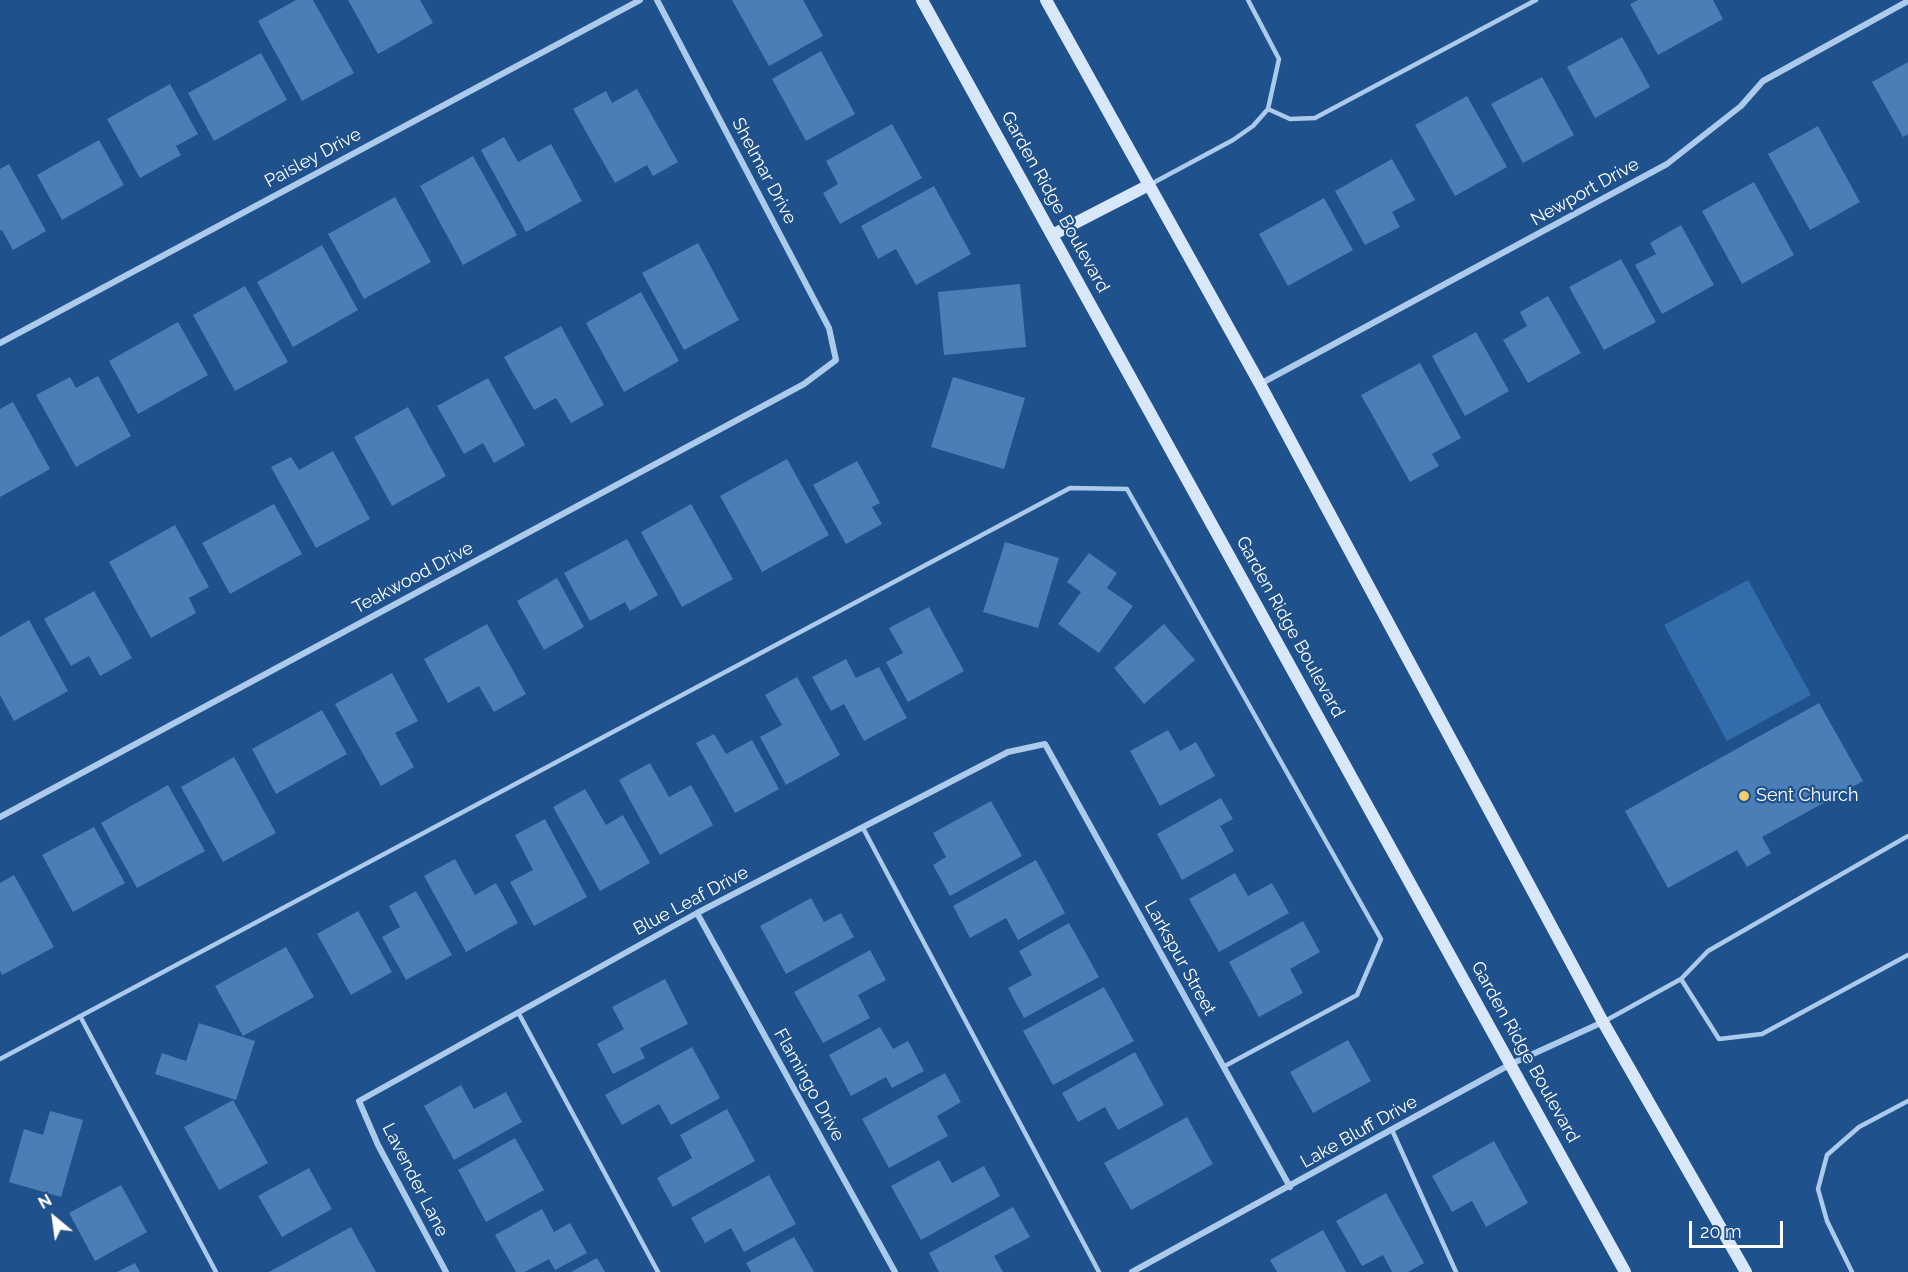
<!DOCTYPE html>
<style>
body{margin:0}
#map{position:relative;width:1908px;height:1272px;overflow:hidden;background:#1f518c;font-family:Raleway,sans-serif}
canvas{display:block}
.north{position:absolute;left:24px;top:1188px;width:60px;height:60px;-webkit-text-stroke:4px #1f518c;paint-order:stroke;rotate:331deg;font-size:16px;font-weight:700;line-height:24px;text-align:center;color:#fff}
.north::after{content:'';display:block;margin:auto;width:21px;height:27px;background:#fff;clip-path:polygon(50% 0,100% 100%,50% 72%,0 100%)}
.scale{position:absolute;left:1689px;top:1221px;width:94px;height:27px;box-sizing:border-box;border:3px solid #fff;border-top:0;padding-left:8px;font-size:18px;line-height:21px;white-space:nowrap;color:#fff;-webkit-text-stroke:4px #1f518c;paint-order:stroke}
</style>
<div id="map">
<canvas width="1908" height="1272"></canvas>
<div class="north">N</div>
<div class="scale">20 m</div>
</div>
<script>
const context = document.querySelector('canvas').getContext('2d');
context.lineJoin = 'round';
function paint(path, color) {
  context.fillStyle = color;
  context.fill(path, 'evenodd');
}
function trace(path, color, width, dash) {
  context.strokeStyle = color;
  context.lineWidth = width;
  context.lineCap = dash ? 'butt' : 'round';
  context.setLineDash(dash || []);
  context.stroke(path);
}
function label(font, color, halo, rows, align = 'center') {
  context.font = font + ' Raleway,sans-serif';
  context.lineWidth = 4.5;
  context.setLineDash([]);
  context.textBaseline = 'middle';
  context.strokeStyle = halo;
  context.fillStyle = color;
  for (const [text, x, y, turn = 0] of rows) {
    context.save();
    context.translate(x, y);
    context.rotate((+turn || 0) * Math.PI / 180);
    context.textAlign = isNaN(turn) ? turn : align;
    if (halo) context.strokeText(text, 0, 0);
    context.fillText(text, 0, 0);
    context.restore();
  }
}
const green = new Path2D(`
 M1748 580 1811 695 1727 741 1664 625Z`);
const building = new Path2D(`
 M296 0H313L354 73 302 101 258 21Z
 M348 0H420L433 23 378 54Z
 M732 0H803L823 36 769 66Z
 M1638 0H1713L1723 19 1658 55 1630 4Z
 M1622 37 1650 87 1595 118 1567 67Z
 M821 51 855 114 806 141 772 79Z
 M261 53 287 100 214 141 188 93Z
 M1908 62V134L1903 137 1872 82Z
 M1542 77 1574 135 1523 163 1491 104Z
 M170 84 198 134 176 146 181 155 140 178 107 119Z
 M637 89 678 162 653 176 647 165 615 183 573 109 606 91 612 103Z
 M1467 96 1507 167 1455 196 1415 125Z
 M892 124 922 178 840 224 823 193 838 184 826 161Z
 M1818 126 1860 202 1810 230 1768 154Z
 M504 137 518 162 551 144 582 201 526 232 481 150Z
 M99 140 124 185 62 220 37 175Z
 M473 156 517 235 463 265 420 186Z
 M1392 159 1415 200 1392 212 1400 227 1365 245 1335 191Z
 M9 164 46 231 13 250 2 230 0 231V169Z
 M1754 182 1794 255 1742 284 1702 211Z
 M934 186 971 254 916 285 896 249 878 259 861 226Z
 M395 197 431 262 364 299 328 234Z
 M1324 198 1353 250 1288 286 1259 234Z
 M1681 225 1714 285 1662 314 1635 265 1656 254 1650 243Z
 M698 243 739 320 684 350 642 273Z
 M322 245 358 310 293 347 257 282Z
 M1621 259 1656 322 1604 350 1569 287Z
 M1020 284 1026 347 944 355 938 292Z
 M245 286 288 362 235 391 193 315Z
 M641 292 679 361 624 392 586 323Z
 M1548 296 1581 353 1528 383 1503 340 1527 326 1520 312Z
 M178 322 208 375 138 414 109 361Z
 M561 326 604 405 571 423 556 398 534 410 504 357Z
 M1476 332 1509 391 1465 416 1432 356Z
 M1420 363 1461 438 1432 454 1439 466 1410 482 1361 395Z
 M98 376 131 436 76 467 36 395 70 377 76 388Z
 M953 377 1025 398 1004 469 931 447Z
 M488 378 525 445 494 463 483 443 464 454 437 406Z
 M13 402 50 469 0 497V409Z
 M408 407 446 476 392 506 354 437Z
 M333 451 370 519 316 548 271 467 291 457 299 470Z
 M787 459 829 535 762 572 720 496Z
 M857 461 880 503 872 507 882 524 846 544 813 485Z
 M274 504 302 554 230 594 202 543Z
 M691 504 733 579 682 607 641 532Z
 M175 525 209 587 189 598 196 613 151 638 109 562Z
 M627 539 658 595 630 611 625 602 590 621 564 573Z
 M1005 542 1059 558 1038 628 983 612Z
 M1089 553 1117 573 1107 588 1133 606 1099 653 1058 624 1081 592 1067 582Z
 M557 578 584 627 544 650 517 601Z
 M94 591 132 658 100 676 89 656 71 666 44 619Z
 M929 607 964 671 908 702 886 662 903 653 889 628Z
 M29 620 68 691 14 721 0 695V637Z
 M487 624 526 694 494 712 479 686 448 703 424 659Z
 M1164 624 1195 660 1144 704 1114 668Z
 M846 659 856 678 879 667 907 718 864 741 844 704 831 711 812 677Z
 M392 673 418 721 395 733 414 767 381 786 335 704Z
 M797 677 840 755 786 785 760 737 782 725 765 695Z
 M1819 703 1863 781 1762 837 1771 853 1747 867 1737 850 1668 888 1625 811Z
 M322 710 347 754 276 794 252 749Z
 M1168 730 1180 751 1196 742 1215 776 1160 806 1130 751Z
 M714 734 726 754 752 740 779 789 735 813 696 743Z
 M234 757 276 833 223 862 181 787Z
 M650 763 669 797 691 785 713 825 660 855 619 780Z
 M168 785 205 851 137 888 101 823Z
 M585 789 606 825 623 815 650 863 600 891 553 807Z
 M1221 798 1233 819 1220 826 1234 851 1182 880 1157 834Z
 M991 801 1022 856 950 896 933 865 946 857 933 833Z
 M545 819 587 897 534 926 510 882 533 870 515 835Z
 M94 827 125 883 73 912 42 855Z
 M455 859 475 895 496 883 518 923 466 952 424 876Z
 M1036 860 1065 913 1018 940 1006 918 970 938 953 906Z
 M1235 873 1248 896 1272 883 1289 913 1219 952 1189 899Z
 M14 875 54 947 2 975 0 971V883Z
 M416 891 452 955 406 980 382 937 400 927 389 906Z
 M811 898 824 922 841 913 854 937 786 974 760 926Z
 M358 911 392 972 351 995 317 934Z
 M1303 921 1320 952 1290 969 1303 993 1259 1017 1229 962Z
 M1069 923 1099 977 1024 1018 1008 988 1032 975 1019 951Z
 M286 947 314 997 243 1036 215 986Z
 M870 950 886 980 858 995 870 1018 823 1043 794 992Z
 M665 979 688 1024 640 1048 645 1058 613 1074 597 1044 624 1029 612 1007Z
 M1104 987 1134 1041 1053 1085 1023 1031Z
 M199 1023 255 1041 236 1100 155 1074 162 1053 186 1061Z
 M880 1027 893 1049 908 1041 924 1071 892 1088 886 1077 851 1096 829 1055Z
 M1348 1040 1371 1081 1313 1113 1290 1072Z
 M692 1047 720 1098 671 1125 659 1104 622 1125 605 1095Z
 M1135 1052 1164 1105 1118 1130 1105 1107 1078 1122 1062 1093Z
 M945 1073 961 1102 937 1116 948 1136 889 1168 862 1119Z
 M461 1085 474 1109 506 1092 522 1122 454 1160 424 1106Z
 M233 1100 268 1163 219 1190 184 1127Z
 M727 1109 755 1161 673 1207 657 1178 692 1158 680 1135Z
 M50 1111 83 1120 61 1197 9 1182 24 1129 43 1135Z
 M1187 1117 1213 1164 1131 1210 1104 1163Z
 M515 1138 544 1190 486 1222 458 1170Z
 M1494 1141 1528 1203 1486 1227 1472 1201 1452 1212 1432 1176Z
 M939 1160 952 1183 984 1166 1000 1196 921 1240 891 1186Z
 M309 1168 332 1209 282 1237 258 1196Z
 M769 1175 796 1224 744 1252 731 1228 705 1243 691 1218Z
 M121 1185 147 1232 95 1261 69 1213Z
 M1386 1193 1424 1263 1408 1272H1392L1383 1255 1362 1266 1336 1221Z
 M1013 1207 1030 1237 994 1256 1003 1272H939L929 1253Z
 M542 1209 554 1232 570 1223 587 1253 555 1270 549 1259 525 1272H516L495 1235Z
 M351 1227 376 1272H269Z
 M1323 1230 1346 1272H1277L1270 1260Z
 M794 1237 814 1272H751L746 1263Z
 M597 1258 605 1272H571Z
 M135 1263 140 1272H117Z`);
const lane = new Path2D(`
 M1268 109 1290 119 1315 118 1536 0
 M1151 184 1233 140 1253 126 1268 109 1279 59 1248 0
 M863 828 1099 1272
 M1681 979 1719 1039 1762 1034 1908 955
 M518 1012 658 1272
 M80 1016 216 1272
 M1605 1021 1681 979 1708 951 1908 836
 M0 1059 1070 488 1127 489 1381 939 1357 995 1223 1067
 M1392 1130 1456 1272
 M1852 1272 1827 1221 1818 1189 1827 1155 1859 1127 1908 1101`);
const street = new Path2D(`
 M0 343 640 0
 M1260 384 1667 164 1741 106 1763 81 1908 1
 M0 817 804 384 836 360 829 328 657 0
 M697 913 895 1272
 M446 1272 378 1145 359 1101 697 913 1008 752 1045 744 1290 1187
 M1132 1272 1511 1064 1603 1022`);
const secondary = new Path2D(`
 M922 0 1625 1272
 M1046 0 1260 384 1603 1022 1746 1272
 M1052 235 1149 185`);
const markers = [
 [1744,796,6,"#facd6c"]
];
const streetNames = [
 ["Paisley Drive",313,158,-28],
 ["Shelmar Drive",764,171,62],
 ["Newport Drive",1585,192,-29],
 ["Garden Ridge Boulevard",1055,202,61],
 ["Teakwood Drive",413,578,-28],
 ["Garden Ridge Boulevard",1290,627,61],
 ["Blue Leaf Drive",691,901,-28],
 ["Larkspur Street",1180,958,61],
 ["Garden Ridge Boulevard",1525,1052,61],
 ["Flamingo Drive",809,1085,61],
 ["Lake Bluff Drive",1359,1132,-29],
 ["Lavender Lane",415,1180,63]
];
const poiNames = [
 ["Sent Church",1756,796]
];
paint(green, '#326caa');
paint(building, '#4b7eb6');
trace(lane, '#accbec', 4.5);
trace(street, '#accbec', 6);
trace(secondary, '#d8e7f9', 12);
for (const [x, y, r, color] of markers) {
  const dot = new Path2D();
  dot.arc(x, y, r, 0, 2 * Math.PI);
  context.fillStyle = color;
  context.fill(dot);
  trace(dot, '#1f518c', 2);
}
label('18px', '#fff', '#1f518c', streetNames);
label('18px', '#fff', '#1f518c', poiNames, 'left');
</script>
